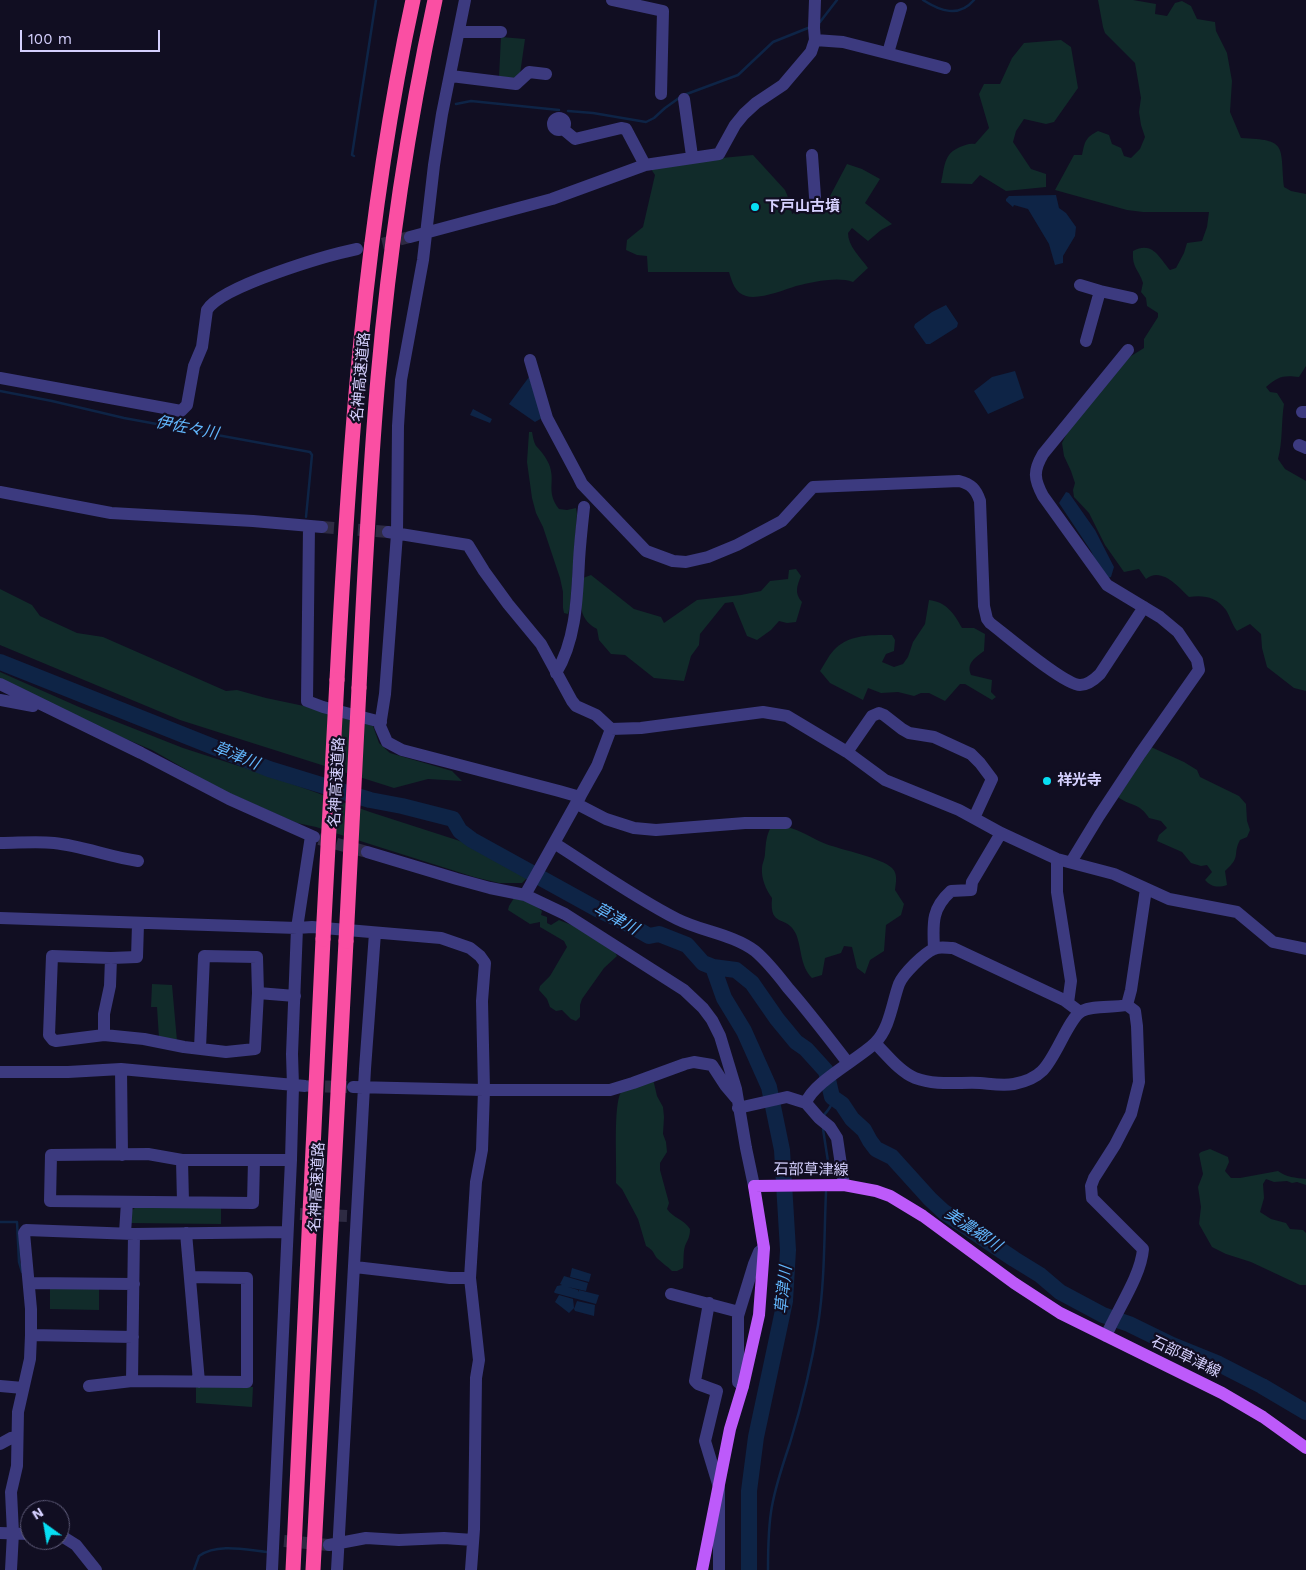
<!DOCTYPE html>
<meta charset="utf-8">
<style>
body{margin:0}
#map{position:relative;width:1306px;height:1570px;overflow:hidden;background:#110e22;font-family:"Work Sans",sans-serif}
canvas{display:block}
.north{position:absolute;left:20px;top:1500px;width:50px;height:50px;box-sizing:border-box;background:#110e22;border:1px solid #5f5c7a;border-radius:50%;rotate:328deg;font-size:14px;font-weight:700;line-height:20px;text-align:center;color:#d5d0fe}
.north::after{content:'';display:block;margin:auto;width:18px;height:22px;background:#07def3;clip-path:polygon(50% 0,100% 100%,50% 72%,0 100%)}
.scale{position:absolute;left:20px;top:30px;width:140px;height:22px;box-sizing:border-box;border:2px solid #d5d0fe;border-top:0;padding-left:6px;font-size:15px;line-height:18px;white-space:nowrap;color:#d5d0fe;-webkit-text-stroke:4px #110e22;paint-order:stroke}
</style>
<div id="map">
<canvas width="1306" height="1570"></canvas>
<div class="north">N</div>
<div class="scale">100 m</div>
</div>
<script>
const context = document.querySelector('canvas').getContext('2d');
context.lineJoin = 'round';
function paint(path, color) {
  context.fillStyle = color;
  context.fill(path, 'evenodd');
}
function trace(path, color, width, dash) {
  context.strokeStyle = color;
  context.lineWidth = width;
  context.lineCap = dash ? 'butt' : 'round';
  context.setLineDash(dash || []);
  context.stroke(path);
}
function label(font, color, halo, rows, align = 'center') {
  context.font = font + ' "Work Sans","Noto Sans JP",sans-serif';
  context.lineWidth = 4.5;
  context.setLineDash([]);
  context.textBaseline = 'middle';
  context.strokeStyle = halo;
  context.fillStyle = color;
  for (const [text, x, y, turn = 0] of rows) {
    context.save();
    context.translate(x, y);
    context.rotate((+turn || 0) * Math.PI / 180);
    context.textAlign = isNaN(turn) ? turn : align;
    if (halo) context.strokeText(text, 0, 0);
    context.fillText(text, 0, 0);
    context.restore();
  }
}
const green = new Path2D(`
 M1098 0H1133L1156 4 1155 14 1167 16 1175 3 1182 1 1191 6 1197 19 1215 22 1216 31 1227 53 1232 81 1230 112 1241 138C1288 140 1280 145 1284 187L1291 191 1306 194V366L1299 377C1282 375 1278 377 1266 387L1270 392 1277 393 1284 404C1281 422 1283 441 1278 459L1285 469 1306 481V691L1294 688 1267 667 1262 648 1261 634 1250 624 1237 631C1232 625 1230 616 1226 610 1216 597 1204 595 1189 597 1179 587 1161 566 1146 579L1139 569 1124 572 1105 545 1089 513 1074 497 1073 490 1075 483 1071 471 1064 456 1062 443 1067 433 1123 361 1144 348V339L1158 317V313L1147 306 1146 298 1141 292 1143 283C1139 269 1132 269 1133 251 1153 240 1160 259 1170 270L1176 268 1184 253 1187 243 1202 241 1207 227 1209 212H1143L1127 210 1055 190 1074 155H1082C1085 141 1085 138 1098 131L1109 135 1112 144 1121 148 1124 156 1131 158 1140 149 1145 137 1141 125 1139 112 1141 98 1135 63 1105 33 1103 27Z
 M501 37 525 39 520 74 514 79 499 77Z
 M1061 40 1071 47 1078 88 1054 122 1046 124 1024 119 1016 131 1013 142 1031 169 1046 174V187L1006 191 980 175 972 184 941 183C945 167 943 154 960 147 966 145 969 143 975 144L989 128 979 94 984 84H1000L1012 58 1024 43Z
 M753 155 785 190 790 202 792 214 802 207 826 201 824 200 829 198 847 164 862 169 880 179 865 203 892 224 881 230 868 241 852 228 848 233C848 246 860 257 868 268L853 282C837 276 813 282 796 286 784 290 759 300 746 296 735 293 732 282 729 272H648L647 256 637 255 626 250 627 240 643 227 655 175 651 169 659 164Z
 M529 432H532C533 437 534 444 537 447 542 452 548 460 550 467 555 483 546 492 559 509L567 510 576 508 577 514 570 606 568 614 564 613 563 608V592L560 578 543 527 536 513 532 498 527 462Z
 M796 569 801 576C797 586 794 593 802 602L796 622 787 623 779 621 771 630 757 640 747 636 733 602 725 603 700 634 699 645 691 656 684 681 654 678 625 655 611 654 599 640 597 629C575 617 582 600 583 578L591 575 634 609 661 617 664 623 697 600 741 595 761 591 770 581 788 579 789 570Z
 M0 589 32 605 40 616 77 633 103 637 226 691 237 690 266 698 304 706 373 726 379 743 390 753 452 771 462 781 428 779 394 788 180 720 0 645Z
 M929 600C946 602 954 613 962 628H974L985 634 984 651C975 658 966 663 971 675L992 680 991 692 996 697 992 700 965 684H960L945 701 929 693H921L914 696 898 692 881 693 868 688 863 700 830 683 820 671C825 664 829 654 836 648 851 634 873 635 892 635L895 640 894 651 886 654 882 662 894 667 903 664 908 657 913 642 925 624Z
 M0 672 79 707 183 748 273 777 370 812 466 843 529 876 522 883H499L474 877 316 827 297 823 220 789 152 750 107 731 0 679Z
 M1151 747 1184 762 1197 770 1200 777 1239 796 1246 804 1247 821 1250 830 1247 837 1240 840C1232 855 1242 856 1225 871L1227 885C1218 888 1211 887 1205 880L1212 872 1207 865 1201 866 1191 863 1182 852 1157 841 1159 835 1167 828 1161 821 1149 818C1139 802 1131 807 1118 797Z
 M771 827C776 827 782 827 787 827 801 830 813 839 826 844 842 850 882 858 892 868 898 874 896 882 895 890L904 904 901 915 886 925 884 951 870 960 865 974 857 968 852 947 844 946 841 953 825 958 822 975 812 978C800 966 802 949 796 934 787 914 769 929 772 898 766 890 761 878 762 868 762 864 765 859 765 853 766 843 766 836 771 827Z
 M514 898 534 904 542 911 541 915 547 917V923L551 925 559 920 574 926 615 952 617 956 604 968 582 999 580 1005V1017L576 1021 571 1019 562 1010 556 1011 550 1007 547 999 539 990 540 986 550 976 567 947 564 941 540 927V922L530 924 508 910 509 906Z
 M152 984 172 985 177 1041 159 1038 157 1007H151Z
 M653 1079 657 1096 663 1107 664 1117 663 1134 666 1142 667 1152 660 1163V1170L669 1203 667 1209C673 1218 684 1219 690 1229 690 1237 688 1239 685 1246 683 1252 684 1261 683 1268L677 1271H672C667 1266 662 1263 658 1259 652 1253 656 1252 646 1246L638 1219 622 1189 616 1183C617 1163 613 1106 621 1092Z
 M1210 1149 1228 1157 1229 1162 1225 1171 1231 1178H1240L1278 1171C1286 1177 1296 1178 1306 1179V1185L1297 1182 1292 1183 1287 1181 1274 1182 1266 1179 1263 1184 1264 1198 1260 1212 1271 1219 1286 1223 1290 1229 1303 1230 1306 1233V1285H1300L1251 1262 1226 1254 1212 1247 1199 1224 1201 1207 1198 1187 1203 1174 1199 1154 1201 1152Z
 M221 1206V1224L130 1223 131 1211 136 1207Z
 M50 1288H99V1310L50 1309Z
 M196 1386 253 1387 252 1407 196 1403Z`);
const water = new Path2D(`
 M1056 195 1059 208 1066 213 1076 227 1075 236 1063 256V263L1055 265 1049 244 1028 209 1014 205 1013 207 1006 201V199L1009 196Z
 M946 305 958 323 957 327 930 344H926L914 327 915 324 932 312Z
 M1015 371 1024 398 988 414 974 391 992 377Z
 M529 377 542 418 535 422 509 404Z
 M473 409 492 419 490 423 470 415Z
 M1066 492 1069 493 1095 530 1114 567 1111 577 1108 578 1097 564 1091 551 1059 503Z
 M572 1268 591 1274 589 1282 570 1277Z
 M564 1276 588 1283 586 1291 568 1287 578 1290V1292L579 1290 599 1295 596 1304 555 1293 554 1292 557 1286 562 1285 560 1284Z
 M559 1295 573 1299 574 1308 569 1313 555 1302Z
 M577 1301 595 1305 594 1316 575 1311 574 1309Z`);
const stream = new Path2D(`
 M923 0C940 11 959 18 974 0
 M820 22 837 0
 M684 95 738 75 773 42 808 28
 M456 104 471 101 559 110
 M568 111 593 113 646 122 654 118 665 108 679 98
 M354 156 352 155 376 0
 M0 391 52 401 124 418 310 452 312 455 306 517
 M824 1115C829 1109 833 1105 832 1097
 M823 1129 829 1168
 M0 1222H17L19 1262 22 1272
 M194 1570 199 1556C218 1543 246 1550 267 1552
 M768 1570C768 1549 768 1527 772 1506 776 1484 783 1464 790 1443 801 1407 812 1362 818 1325 825 1281 824 1236 826 1192`);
const river = new Path2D(`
 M0 662 269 769 370 800 402 806 453 819 460 831 472 840 597 909 628 924 649 936 659 934 687 945 703 963 713 967 736 970 752 983 777 1019 796 1042 806 1049 826 1071 832 1097 842 1104 852 1119 864 1130 870 1141 876 1149 892 1157 930 1199 944 1212 1014 1259 1040 1275 1060 1292 1103 1315 1129 1324 1172 1345 1219 1364 1262 1386 1306 1412
 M713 967 724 998 744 1031 769 1087 782 1150 788 1250 785 1301 756 1437 749 1491V1570`);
const minorTunnel = new Path2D(`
 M365 248 410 237
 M322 527 388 532
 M319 839 367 852
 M307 1086 347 1087
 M300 1214 347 1216
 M284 1541 329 1545`);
const minor = new Path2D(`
 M465 0 442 114 434 165 423 260 401 380 398 426 397 534 385 694 380 726 387 742 402 750 559 791 580 797
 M612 0 663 11 661 94
 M459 32H501
 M815 40 843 42 945 68
 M888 53 901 8
 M451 76 516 84 529 72 546 74
 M684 99 692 156
 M553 124a6 6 0 1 1 12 0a6 6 0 1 1-12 0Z
 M563 129 575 139 621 128 626 129 645 165
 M812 155 815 197
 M410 237 552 199 645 165 719 154 735 125 744 114 756 103 783 85 811 52 815 40 814 28 815 0
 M1080 285 1100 291
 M1086 341 1100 291 1132 298
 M530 360 547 418 579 478 582 484 646 551 673 561 686 562 708 557 737 545 782 521 813 487 959 481C971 484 976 489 980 501L984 606 987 619 990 623C1006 635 1064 685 1080 685 1088 685 1095 679 1100 674L1144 607
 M0 378 181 411 187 405 194 366 202 347 207 310C221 286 328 255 357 249
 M1302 412H1306
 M1299 445 1306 448
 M0 492 111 513 253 521 322 527
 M309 526 307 701 323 707 381 722
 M388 532 468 545 484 571 508 604 541 644 572 701 576 706 596 715 611 729 641 728 763 712 787 716 847 752 885 780 959 810 1001 833 1057 859 1114 874 1169 899 1237 912 1273 942 1306 949
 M556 673C576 640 577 599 579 561 580 543 582 525 584 507
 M0 684 141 753 229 799 314 837
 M0 700 33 706
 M847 752 872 716 879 713 884 715 902 729 909 733 934 737 971 754 980 763 992 779 974 818
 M577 804 606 819 634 828 656 830 745 823H786
 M0 843C18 843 37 841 54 843 83 846 109 857 138 861
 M554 843C595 869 634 897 677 919 703 932 732 934 755 951 768 962 778 975 788 988 809 1012 828 1037 848 1063
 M367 852 457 879 490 888 525 895 565 914 684 990 703 1008 712 1020 720 1036 736 1089 746 1148 754 1186
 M1057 859V892L1071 981 1068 1003
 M1071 862 1099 816 1140 754 1199 670 1197 660 1178 632 1160 617 1107 585 1043 496C1034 479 1033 471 1043 454L1128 350
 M525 895 597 766 611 729
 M0 918 297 928 312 927 441 938 470 948 480 956 485 963 482 1001 484 1090 482 1150 476 1182 470 1278 479 1360 476 1378 474 1529 471 1570
 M138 924 137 957 111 958 52 956 49 1035 53 1040 56 1041 104 1035 144 1039 184 1047 226 1052 255 1049 258 993 257 957 204 956 200 1048
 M934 949C933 924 931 909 951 891L971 890 972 882 1001 833
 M258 993 295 996
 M104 1035V1014L110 986 111 958
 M875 1043C887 1055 900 1072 915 1078 936 1086 959 1082 980 1083 992 1084 1003 1086 1014 1084 1024 1082 1035 1078 1042 1071 1056 1058 1069 1017 1082 1011 1093 1005 1113 1008 1127 1005L1131 990 1146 889
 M121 1069 122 1155
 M0 1072H68L121 1069 305 1086
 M353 1087 484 1090H610L633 1083 685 1064 694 1062 712 1065 725 1085 736 1098
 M806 1103C812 1083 860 1058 875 1043 890 1028 892 1003 899 984 903 974 924 953 934 949 939 946 947 948 953 948L1064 1000 1080 1012
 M738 1108 787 1097 806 1103 819 1118 830 1127 837 1138 844 1185
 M182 1160 183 1202
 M254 1160 253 1203 50 1201 51 1155 148 1154 182 1160H291
 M125 1233 127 1202
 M186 1233 199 1382
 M355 1267 450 1278H470
 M29 1283 134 1284
 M671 1294 739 1312
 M709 1303 695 1381 698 1384 717 1391 705 1441 719 1487V1570
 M31 1335 133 1337
 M1106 1336C1117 1310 1141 1276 1143 1249L1092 1198 1091 1186 1094 1178 1115 1145 1131 1114 1139 1082 1137 1026 1135 1011 1127 1005
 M132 1381 134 1234
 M0 1386 23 1388
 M89 1386 132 1381 247 1382V1278L190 1277
 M743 1386 738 1382V1316L754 1264 759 1252 764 1248
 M0 1444 11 1438 17 1437
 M0 1533 30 1534
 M60 1535 76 1545 96 1570
 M329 1545 366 1538 399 1540 444 1538 473 1540
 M11 1570 13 1533 11 1492 17 1466 18 1412 30 1359 31 1335V1309L24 1233 26 1230 134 1234 287 1232
 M272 1570 291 1160 293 1086 292 1054 297 928 311 836
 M337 1570 365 1069 375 933`);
const major = new Path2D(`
 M702 1570 730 1429 743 1386 759 1315 764 1248 754 1186 844 1185 876 1191 890 1196 923 1216 1014 1283 1060 1313 1222 1393 1263 1417 1306 1448`);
const highway = new Path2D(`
 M337 680C349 452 364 224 413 0
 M359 688C364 585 369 481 378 378 389 251 408 125 435 0
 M293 1570 323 939
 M313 1570 346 941`);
const highwayBridge = new Path2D(`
 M323 939 337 680
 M346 941 359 688`);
const markers = [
 [755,207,5,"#07def3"],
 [1047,781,5,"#07def3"]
];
const poiNames = [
 ["下戸山古墳",765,207],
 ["祥光寺",1057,781]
];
const streetNames = [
 ["名神高速道路",361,377,-85],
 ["名神高速道路",337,782,-87],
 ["石部草津線",811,1170,1],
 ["名神高速道路",317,1187,-87],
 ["石部草津線",1186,1357,26]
];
const waterNames = [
 ["伊佐々川",187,428,11],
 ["草津川",236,756,22],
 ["草津川",616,919,29],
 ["美濃郷川",973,1230,34],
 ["草津川",784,1290,-84]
];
paint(green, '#112b2a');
paint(water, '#0e2446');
trace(stream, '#0e2446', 2.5);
trace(river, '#0e2446', 16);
trace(minorTunnel, '#2e2b43', 12, [12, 6]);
trace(minor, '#3c3a7f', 12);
trace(major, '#bd5afa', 12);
trace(highway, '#fa4fa3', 15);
trace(highwayBridge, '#fa4fa3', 15);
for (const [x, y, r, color] of markers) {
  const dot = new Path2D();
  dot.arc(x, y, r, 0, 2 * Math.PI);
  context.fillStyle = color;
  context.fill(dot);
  trace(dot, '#110e22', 2);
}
label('bold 15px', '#d5d0fe', '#110e22', poiNames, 'left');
label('15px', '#d5d0fe', '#110e22', streetNames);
label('italic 16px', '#61b5fb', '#110e22', waterNames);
</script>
